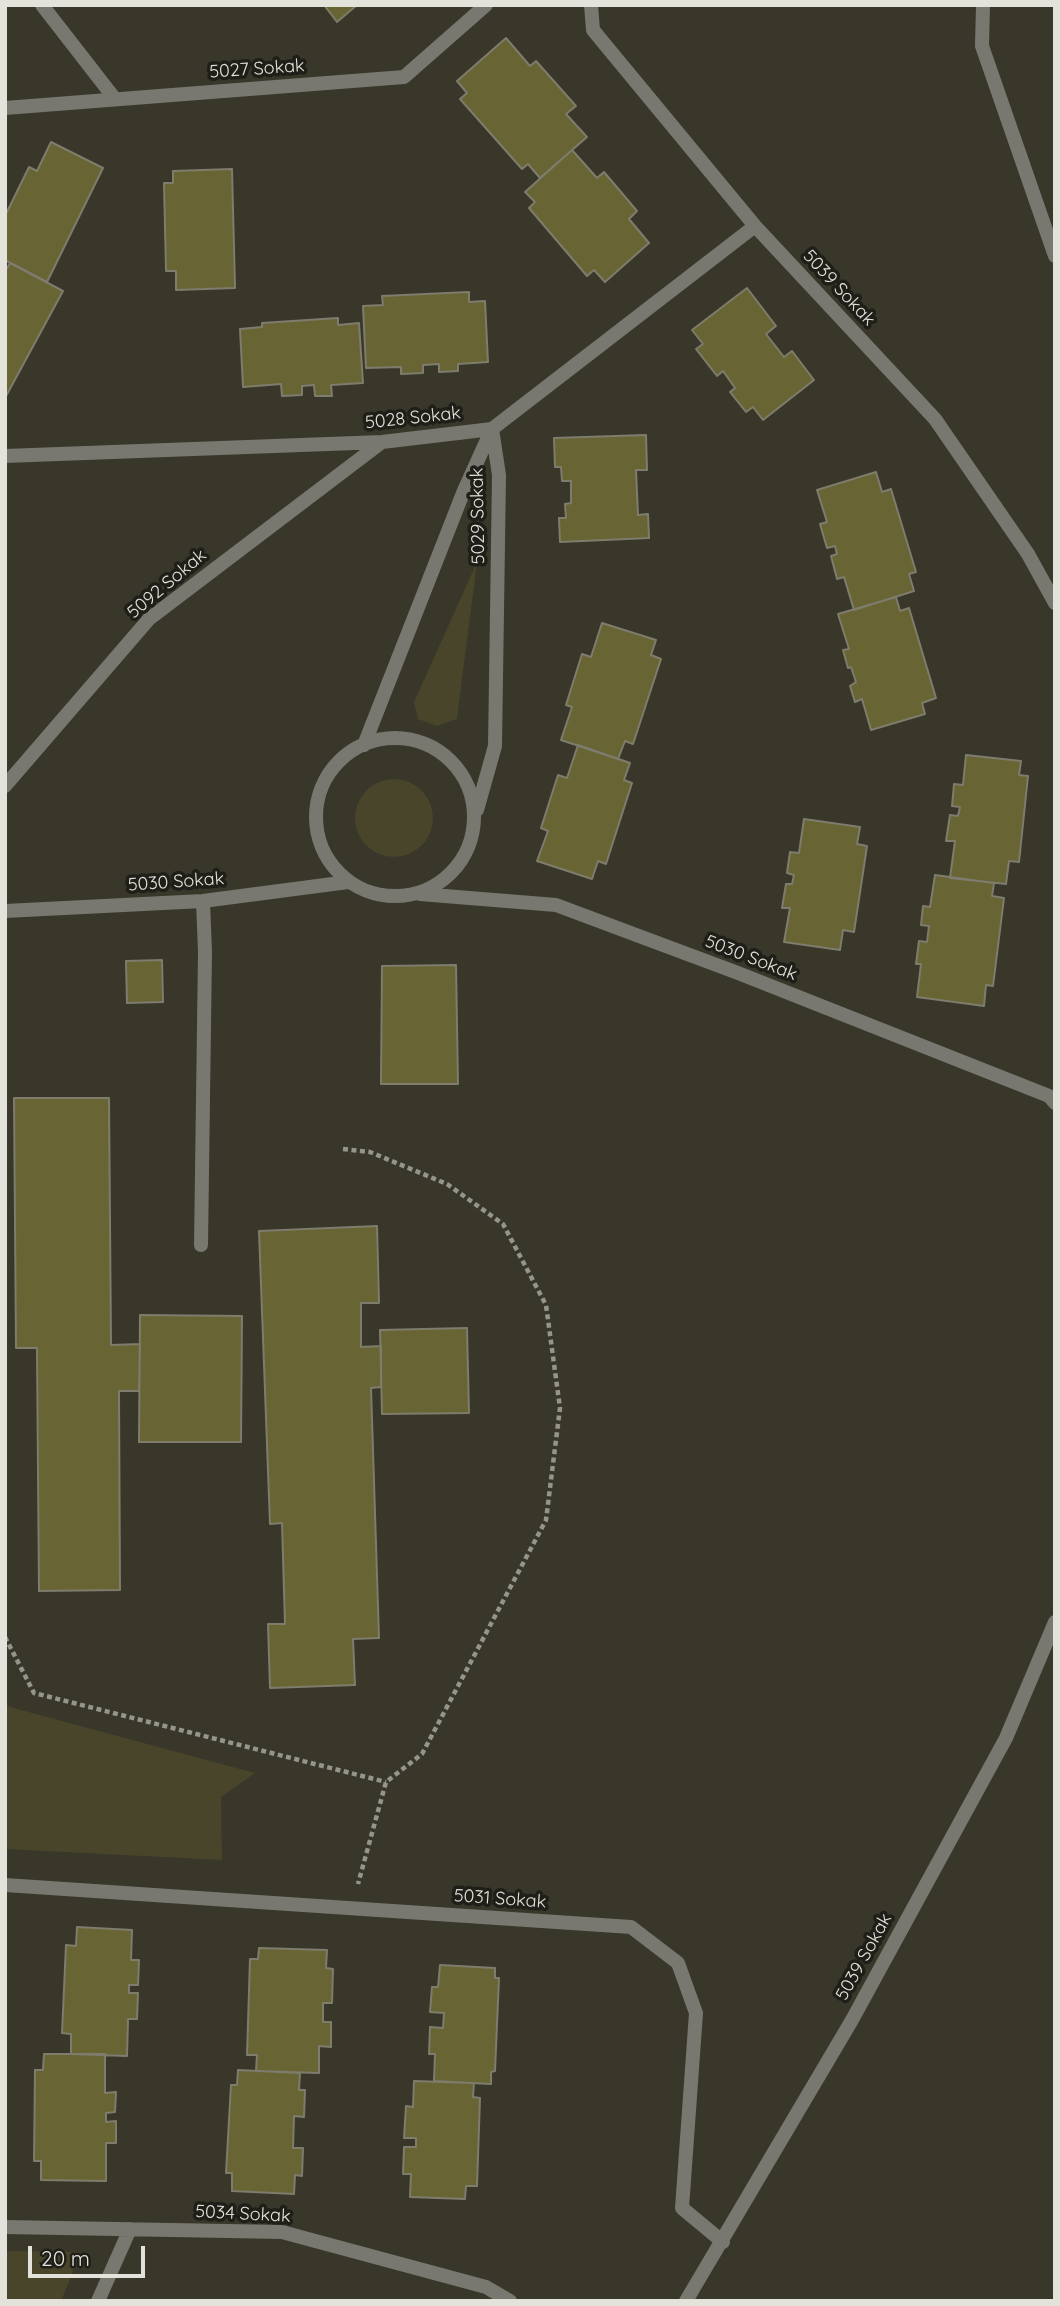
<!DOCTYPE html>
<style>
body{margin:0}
#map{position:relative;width:1060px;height:2306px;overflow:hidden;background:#38372a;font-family:Quicksand,sans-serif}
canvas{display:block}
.frame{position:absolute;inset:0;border:7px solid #e4e3db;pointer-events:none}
.scale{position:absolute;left:28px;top:2246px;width:117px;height:32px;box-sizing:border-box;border:4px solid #e4e3db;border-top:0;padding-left:9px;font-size:21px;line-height:24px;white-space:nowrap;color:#e4e3db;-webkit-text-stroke:5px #1f1e18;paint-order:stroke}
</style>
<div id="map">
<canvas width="1060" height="2306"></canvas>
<div class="frame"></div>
<div class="scale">20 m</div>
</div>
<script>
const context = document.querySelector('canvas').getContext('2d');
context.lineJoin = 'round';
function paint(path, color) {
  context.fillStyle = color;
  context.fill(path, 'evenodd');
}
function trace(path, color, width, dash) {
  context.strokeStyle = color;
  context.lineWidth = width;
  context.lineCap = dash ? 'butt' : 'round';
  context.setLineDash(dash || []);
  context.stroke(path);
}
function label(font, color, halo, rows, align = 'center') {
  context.font = font + ' Quicksand,sans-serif';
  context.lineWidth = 7;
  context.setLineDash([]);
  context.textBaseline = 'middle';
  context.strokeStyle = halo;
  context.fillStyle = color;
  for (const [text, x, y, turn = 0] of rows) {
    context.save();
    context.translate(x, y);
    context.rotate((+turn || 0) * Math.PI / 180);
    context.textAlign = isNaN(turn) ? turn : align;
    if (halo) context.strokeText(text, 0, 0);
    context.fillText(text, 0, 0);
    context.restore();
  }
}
const green = new Path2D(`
 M477 562 457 719 437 726 418 719 414 702Z
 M355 818a39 39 0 1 1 78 0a39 39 0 1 1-78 0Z
 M5 1703 10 1707 255 1773 221 1797 222 1860 5 1849Z
 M5 2251 81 2252 61 2301H5Z`);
const building = new Path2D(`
 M324 5H357L337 22Z
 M506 38 530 66 536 61 576 106 566 114 587 137 540 178 528 164 522 169 460 99 467 93 457 81Z
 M51 142 103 168 47 282 5 260V216L29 167 37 171Z
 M572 150 597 178 604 172 637 211 629 219 649 243 605 282 594 270 587 276 529 208 535 202 525 192Z
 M232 169 235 288 176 290V271H166L164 183H173V171Z
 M10 263 63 291 5 398V272Z
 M747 288 776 326 766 334 784 357 792 351 814 380 763 420 753 407 746 412 730 392 735 388 723 371 717 376 696 349 703 344 692 330Z
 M469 292V302L485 301 488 362 458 364V371L439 372V364L423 365V373L401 374V367L366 368 363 306 383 305 382 296Z
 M338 318V325L359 323 363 383 331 385 332 396H315L314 385 302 386V395L282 396 281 384 243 387 240 329 262 327V323Z
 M646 435 647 470H636L638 515 648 514 649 538 560 542 559 518H566L565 504 571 503V481H562L561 467H555L554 438Z
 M876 472 882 492 891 489 916 572 909 574 914 591 854 610 844 577 837 579 831 556 837 554 835 546 827 548 820 524 827 522 817 490Z
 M896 597 900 611 909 608 936 698 922 703 925 714 871 730 862 699 855 702 850 686 856 682 851 667 848 668 843 650 849 649 838 614Z
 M602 623 656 640 651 655 661 659 633 744 625 741 618 759 561 740 572 707 566 705 582 654 591 657Z
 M578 745 630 763 624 780 632 783 606 864 598 861 592 879 537 861 548 831 541 828 558 775 567 778Z
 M966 755 1021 761 1019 775 1028 776 1019 862 1009 861 1006 884 950 878 955 841H946L950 815 958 816 960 807 952 806 954 784 963 785Z
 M804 819 860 827 857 844 867 846 854 932 843 930 840 950 784 942 790 908H782L786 884H792L794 875 787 873 790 852 799 853Z
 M935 875 994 883 992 896 1004 898 993 986 986 985 984 1006 917 997 921 964H916L919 941 927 942 929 926 921 925 923 906 930 907Z
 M162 960 163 1002 127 1003 126 961Z
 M456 965 458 1084H381L382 966Z
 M14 1098H109L111 1345 140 1344 139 1391H119L120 1590 39 1591 37 1348H16Z
 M377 1226 379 1303H361V1347L381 1346V1387L371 1388 379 1638 353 1639 355 1685 270 1688 268 1624H285L282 1523 270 1524 259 1231Z
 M140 1315 242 1316 241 1442H139Z
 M467 1328 469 1413 382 1414 380 1330Z
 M77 1927 132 1930 131 1960H139L138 1985H129V1993H138L137 2019H128L127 2056 71 2054V2034L62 2033 66 1945 76 1946Z
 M259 1948 327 1950 326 1968 333 1969 332 2003H323V2022H331V2047L319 2046V2073L256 2071 257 2055H247L250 1959H258Z
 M440 1965 495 1968V1978H499L495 2071 491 2072V2084L434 2081 435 2054H429L430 2027 443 2028 444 2013 430 2012 432 1987H438Z
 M44 2054H105V2093L116 2092 115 2112 106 2113V2122L116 2121V2143H106V2181L41 2180V2161H34L35 2070H43Z
 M238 2070 300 2073 299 2090H305L304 2117 294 2116 293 2148H303L302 2176 295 2175 294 2194 232 2191V2173H226L231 2085H237Z
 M414 2081 474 2083 473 2097 480 2098 477 2186H466L465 2199 410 2197 411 2174H403L404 2147H416V2138H404L406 2106 413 2107Z`);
const path = new Path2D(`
 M343 1149 370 1152 447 1184 503 1224 546 1305 560 1408 546 1520 422 1754 386 1782 358 1884
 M5 1637 34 1693 386 1782`);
const street = new Path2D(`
 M42 5 115 99
 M591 5 593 30 755 226 935 419 1028 554 1055 603
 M983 5 982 46 1055 256
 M5 108 404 77 486 5
 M5 456 382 442 492 429 755 226
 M316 817a79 79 0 1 1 158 0a79 79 0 1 1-158 0Z
 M364 745 463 493 491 431
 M5 786 149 619 382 442
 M477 810 495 746 499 475 492 429
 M420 894 556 905 738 973 1049 1096 1055 1103
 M5 911 203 901 348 882
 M201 1245 205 952 203 901
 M5 1885 631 1927 678 1963 696 2013 682 2208 723 2242
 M5 2227 282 2232 486 2287 510 2301
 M98 2301 130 2229
 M686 2301 852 2020 1006 1738 1055 1622`);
const streetNames = [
 ["5027 Sokak",257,69,-4],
 ["5039 Sokak",839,288,47],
 ["5028 Sokak",413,418,-6],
 ["5029 Sokak",478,516,-91],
 ["5092 Sokak",167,584,-40],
 ["5030 Sokak",176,882,-4],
 ["5030 Sokak",751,958,21],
 ["5031 Sokak",500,1899,4],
 ["5039 Sokak",864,1957,-61],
 ["5034 Sokak",243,2214,3]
];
paint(green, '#48452a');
paint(building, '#696433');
trace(building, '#7d7c6d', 2);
trace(path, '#96958b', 4.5, [5, 3.5]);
trace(street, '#787871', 14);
label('18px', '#e4e3db', '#1f1e18', streetNames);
</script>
